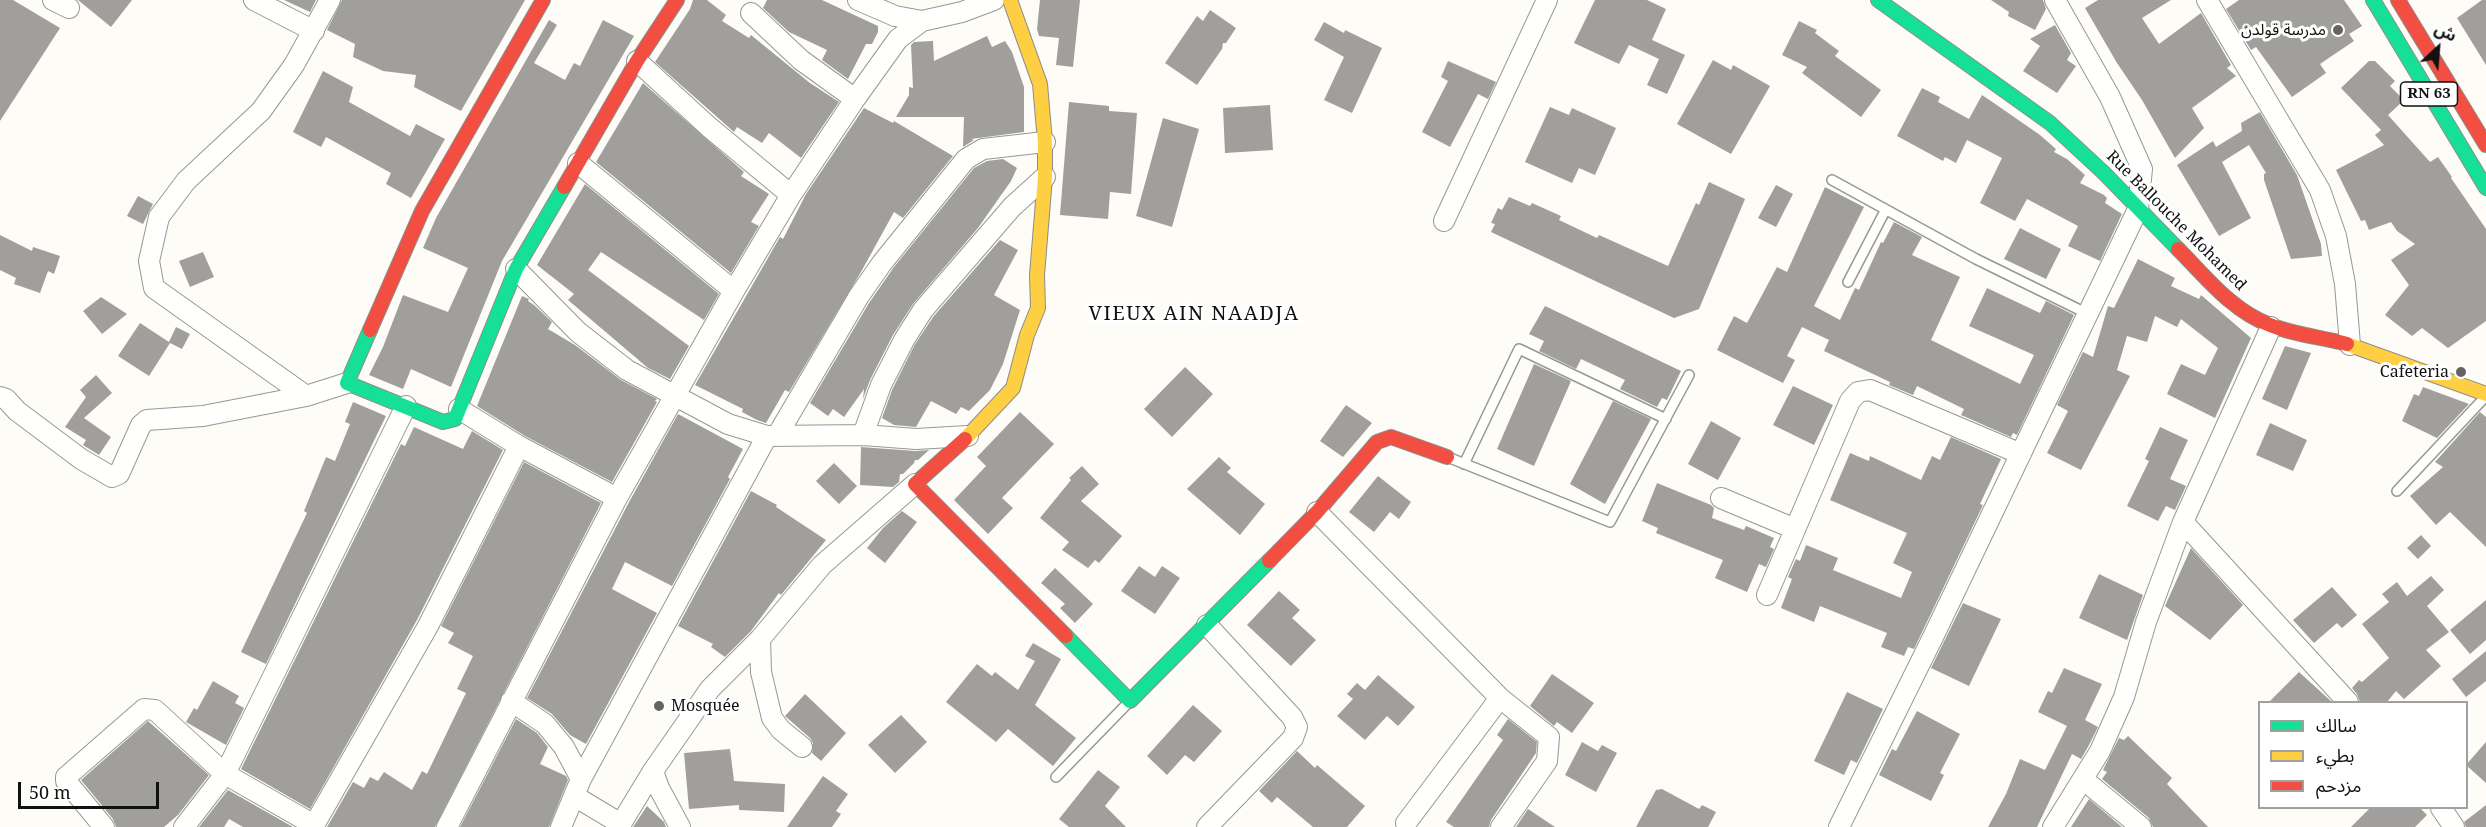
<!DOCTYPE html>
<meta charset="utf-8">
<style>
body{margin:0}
#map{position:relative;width:2486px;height:827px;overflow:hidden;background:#fdfcf7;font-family:"Noto Serif","Noto Sans Arabic",serif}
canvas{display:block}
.legend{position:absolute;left:2258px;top:701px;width:210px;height:108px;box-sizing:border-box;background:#fff;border:2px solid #a0a0a0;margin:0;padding:8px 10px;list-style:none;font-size:18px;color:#111}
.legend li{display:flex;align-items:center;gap:12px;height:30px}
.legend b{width:30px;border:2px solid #a0a0a0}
.north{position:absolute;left:2408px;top:18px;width:60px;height:60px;-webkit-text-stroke:4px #fff;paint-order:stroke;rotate:26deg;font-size:16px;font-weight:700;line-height:24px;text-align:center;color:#111}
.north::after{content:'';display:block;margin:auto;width:21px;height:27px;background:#111;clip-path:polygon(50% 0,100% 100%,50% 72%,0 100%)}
.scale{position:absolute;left:18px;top:782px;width:141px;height:27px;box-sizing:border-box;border:3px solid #111;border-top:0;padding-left:8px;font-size:18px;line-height:21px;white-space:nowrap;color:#111;-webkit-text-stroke:4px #fff;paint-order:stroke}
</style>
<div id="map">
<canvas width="2486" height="827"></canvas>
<ul class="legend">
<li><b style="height:8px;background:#16e098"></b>سالك</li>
<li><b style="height:8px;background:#ffcf43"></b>بطيء</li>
<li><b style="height:8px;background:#f24e42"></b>مزدحم</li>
</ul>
<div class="north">ش</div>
<div class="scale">50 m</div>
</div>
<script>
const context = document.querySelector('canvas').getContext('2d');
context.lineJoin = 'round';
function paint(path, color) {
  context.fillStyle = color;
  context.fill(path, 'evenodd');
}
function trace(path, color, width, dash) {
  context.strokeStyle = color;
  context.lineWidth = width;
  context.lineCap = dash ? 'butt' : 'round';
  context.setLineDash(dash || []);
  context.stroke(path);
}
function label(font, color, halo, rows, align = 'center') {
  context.font = font + ' "Noto Serif","Noto Sans Arabic",serif';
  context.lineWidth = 6;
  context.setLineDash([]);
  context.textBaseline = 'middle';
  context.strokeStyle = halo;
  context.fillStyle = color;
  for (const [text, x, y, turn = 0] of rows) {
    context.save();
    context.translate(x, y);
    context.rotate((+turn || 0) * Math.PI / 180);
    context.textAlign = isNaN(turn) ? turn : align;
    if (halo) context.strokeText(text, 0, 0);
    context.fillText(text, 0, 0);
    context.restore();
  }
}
const building = new Path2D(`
 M0 0H13L60 28 0 121Z
 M78 0H132L111 27Z
 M284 0H316L310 12Z
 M342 0H525L461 111 414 87 416 75 383 71 353 57 355 44 327 30Z
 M693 0H707L726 15 722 21 749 38 751 35 810 83 839 102 801 158 769 133 762 143 737 127 734 132 655 62 690 9Z
 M767 0H822L878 26V32L872 44H866L848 79 822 60 827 50 789 32 763 8Z
 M1040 0H1080L1073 67 1056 65 1059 38 1039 36 1037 29Z
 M1595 0H1647L1666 9 1652 40 1685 55 1667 94 1647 85 1659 59 1629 45 1619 64 1574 43Z
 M1991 0H2043L2046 9 2035 30 2008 16 2009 12Z
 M2098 0H2171L2142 18 2159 44 2201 13 2231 65 2227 68 2236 76 2192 108 2204 128 2175 158 2142 100 2117 63 2085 8Z
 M2239 0H2344L2362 26 2349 34 2354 41 2320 64 2326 73 2292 97 2256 47 2251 50 2226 9Z
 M2482 0H2486V65L2457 18Z
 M1210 10 1236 28 1226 43H1223L1222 49 1197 85 1165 63 1197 16 1203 21Z
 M549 20 557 25 534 63 565 80 574 63 580 66 603 20 634 36 502 261 451 387 411 369 403 389 369 375 383 347 403 295 448 312 468 268 423 248 436 218Z
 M1799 21 1817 30 1815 33 1839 51 1835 56 1881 90 1861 117 1802 73 1807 67 1782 55Z
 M1324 22 1344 33 1345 30 1382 48 1352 113 1324 100 1344 57 1314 40Z
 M2055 25 2071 53 2067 60 2076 66 2057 93 2023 71 2040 46 2030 39Z
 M987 36 992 47 1005 41 1012 52 1024 87V132L971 139 974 140 963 147 964 117H896L909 95V87L913 88 911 45 914 42 933 41 934 61Z
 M1713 60 1731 70 1733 65 1770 86 1731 154 1677 124Z
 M1448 61 1496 82 1488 99 1478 94 1450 147 1422 132 1448 81 1441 77Z
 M2369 61H2375L2395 81 2390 86 2404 100 2388 115 2430 162 2438 157 2452 177 2451 178 2486 229V321L2448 348 2422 328 2412 336 2385 315 2409 285 2391 260 2415 244 2397 231 2391 222 2369 230 2365 220 2361 221 2336 170 2384 145 2375 135 2381 130 2341 88Z
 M323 71 353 87 349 102 410 136 416 124 445 139 411 198 386 184 391 173 326 137 321 147 293 132Z
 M643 83 744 172 741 176 769 194 751 222 759 226 731 273 596 162Z
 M1922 88 1940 97 1938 102 1969 119 1982 95 1991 101 2040 135 2056 149 2054 152 2067 159 2085 175 2080 183 2104 195 2107 198 2105 203 2122 214 2100 261 2068 246 2078 226 2027 199 2015 221 1980 203 2002 158 1967 140 1956 163 1945 157 1943 161 1897 136Z
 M1069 102 1109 106V111L1137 113 1131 194 1110 192 1108 219 1060 215Z
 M1270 105 1273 150 1225 153 1223 108Z
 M1550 107 1569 115 1572 108 1616 128 1595 175 1579 168 1572 183 1525 162Z
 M864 108 893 123 894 121 953 156 903 218 894 212 861 272 789 392 785 390 766 423 757 420 742 412 743 409 695 385 780 237 783 239 806 194Z
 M2260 112 2297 175 2321 244 2322 256 2291 259 2264 180V174L2266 173 2249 145 2222 162 2251 218 2219 236 2177 165 2213 141 2216 147 2242 131 2241 123Z
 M1163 118 1199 129 1172 227 1136 216Z
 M1003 159 1017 168 1011 181 978 228 913 304 893 335 870 380 863 399 864 389 844 417 833 409 828 416 810 403 869 303 894 267 974 168 987 161Z
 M1709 182 1745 199 1699 309 1674 318 1491 232 1495 224 1491 223 1498 208 1502 210 1509 197 1530 206 1532 203 1561 216 1559 220 1597 238 1599 235 1668 266 1696 203 1699 205Z
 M585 184 719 294 704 320 601 252 588 270 689 346 670 379 648 368 568 300 574 294 537 265Z
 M1776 185 1793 194 1776 227 1758 218Z
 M1825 187 1864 207 1814 306 1840 320 1855 288 1859 290 1881 242 1883 243 1894 222 1922 237 1912 255 1960 277 1931 340 2020 384 2034 355 1969 326 1987 288 2040 313 2046 301 2074 315 2017 435 2013 433 2011 437 1961 415 1964 409 1917 386 1913 395 1889 385 1890 382 1824 351 1829 340 1802 327 1787 356 1795 360 1783 383 1717 350 1734 316 1747 323 1777 267 1787 272Z
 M138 196 153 204 143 224 127 216Z
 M2020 228 2061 249 2046 279 2004 259Z
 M0 235 32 251 33 247 60 256 54 274 48 271 40 293 14 284 16 278 0 270Z
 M1000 240 1018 250 994 295 1020 310 1003 364 990 390 969 411 961 407 956 414 931 401 916 427 894 425 882 418 892 390 914 346 933 317Z
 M203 252 214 277 190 287 179 261Z
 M2138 259 2175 278 2171 286 2199 299 2201 295 2251 338 2215 418 2167 394 2181 364 2205 375 2218 348 2181 319 2177 327 2155 316 2147 342 2127 336 2117 370 2130 376 2081 470 2047 453 2068 411 2057 405 2083 352 2093 357 2108 306 2114 308Z
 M522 296 529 299 528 301 534 305 552 322 548 329 575 345 621 380 657 399 655 401 657 402 612 482 525 436 477 406Z
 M101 297 127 314 102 334 83 311Z
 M1545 306 1681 371 1667 400 1662 398 1657 407 1620 389 1625 380 1581 359 1576 369 1539 351 1544 341 1529 334Z
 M140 323 169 342 176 327 190 334 182 349 170 343 149 376 118 356Z
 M2285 346 2311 353 2287 410 2262 399Z
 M1534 364 1571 381 1534 466 1497 449Z
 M1185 367 1213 394 1172 437 1144 409Z
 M96 375 112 393 84 418 111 437 99 455 83 445 86 440 65 427 86 397 80 390Z
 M1793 386 1833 405 1814 445 1773 425Z
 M2423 387 2469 404 2437 438 2402 421 2414 394 2419 396Z
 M1613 401 1651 419 1605 504 1570 484Z
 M353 402 386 416 266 664 241 652 307 513 304 511 326 457 335 461 350 424 345 422Z
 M1346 405 1372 423 1343 457 1320 441Z
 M1020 412 1054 444 1002 498 1013 508 988 534 954 500 986 466 977 457Z
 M2480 412 2486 417V547L2450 512 2436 525 2410 496 2443 467 2435 462Z
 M678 414 743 449 728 477 730 479 672 586 625 562 612 589 657 613 586 744 570 735 552 714 527 698 628 504Z
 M1711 421 1741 438 1718 480 1688 464Z
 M2270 423 2307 440 2293 471 2256 455Z
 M414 427 463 449 472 431 503 450 417 620 310 809 241 769 401 444 405 446Z
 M2160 427 2188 440 2170 479 2186 486 2175 510 2166 506 2158 521 2127 506 2149 461 2145 459Z
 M1951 437 2001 459 1980 504 1983 505 1914 649 1908 647 1904 656 1881 647 1887 633 1820 606 1814 622 1781 608 1792 579 1788 577 1796 559 1800 561 1806 545 1838 558 1833 570 1901 598 1912 572 1893 563 1907 533 1830 500 1850 453 1869 461 1870 456 1921 480 1932 456 1940 460Z
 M861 447 915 451 929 450 918 460H915L914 463 903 474H900L899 482 893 487 860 485Z
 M1219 457 1231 468 1227 472 1265 504 1240 535 1187 489Z
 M524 462 601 503 435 827H327L353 782 364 788 370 777 378 781 384 772 412 790 422 771 427 774 466 693 457 689 473 656 448 643 454 633 441 626Z
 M834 463 857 486 839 504 816 481Z
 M1082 466 1099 484 1081 501 1122 536 1099 563 1095 560 1088 568 1062 550 1069 542 1040 518 1071 480 1069 478Z
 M1378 476 1411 502 1399 519 1390 512 1374 532 1349 512Z
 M1657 483 1711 505 1714 508 1712 518 1744 530 1746 526 1774 538 1770 547 1774 549 1766 567 1759 564 1747 592 1715 578 1723 560 1656 533 1658 528 1642 521Z
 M751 491 777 505 776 507 826 540 781 595 779 593 751 631 725 657 711 647 713 644 678 626Z
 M902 511 917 522 885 563 867 548 883 528Z
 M2421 535 2431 546 2418 559 2407 548Z
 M2191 548 2243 605 2210 640 2165 606Z
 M1139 566 1155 577 1162 566 1180 578 1155 614 1121 591Z
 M1055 568 1093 604 1075 623 1060 608 1065 604 1041 583Z
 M2099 574 2143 595 2127 640 2079 618Z
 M2431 576 2444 590 2427 606 2449 632 2426 650 2441 666 2404 699 2396 691 2387 702H2360L2357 694 2352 688 2359 680 2362 682 2389 658 2362 624 2389 602 2382 594 2397 582 2407 596Z
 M2332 587 2357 615 2342 628 2337 623 2314 643 2293 620Z
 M1279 591 1300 610 1292 618 1316 640 1291 666 1247 625Z
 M2486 600V640L2470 654 2450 630Z
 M1963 603 2001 619 1969 686 1931 668Z
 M1033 643 1061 659 1035 705 1076 738 1053 766 1008 729 996 742 946 702 977 664 992 676 995 672 1018 690 1035 661 1025 656Z
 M2486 651V681L2466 697 2452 679Z
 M2064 668 2102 684 2085 720 2098 727 2089 745 2081 759 2072 754 2037 827H1988L2006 794 2020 759 2045 770 2067 726 2038 712 2048 691 2052 693Z
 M2299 672 2332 702H2269Z
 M1552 674 1594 703 1572 733 1557 722 1554 726 1530 706Z
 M1378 675 1415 707 1398 726 1387 716 1365 740 1337 716 1353 699 1347 694 1357 683 1365 690Z
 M213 681 239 696 235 703 244 708 226 745 186 722 194 708 197 710Z
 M1847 692 1883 709 1857 763 1851 760 1844 775 1814 761Z
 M805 694 846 733 821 761 812 753 813 743 810 738 785 716Z
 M1193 705 1222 731 1194 762 1185 755 1167 775 1147 756Z
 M1917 711 1960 734 1940 773 1944 775 1931 801 1879 775 1892 749 1896 751Z
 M901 715 927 742 895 773 868 745Z
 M516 719 537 733 548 747 540 764 566 776 568 780 549 827H460Z
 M1508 719 1537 742 1536 753 1491 820 1489 827H1454L1446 822 1503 740 1497 735Z
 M148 721 209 775 178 815 164 827H116L113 819 81 780Z
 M2128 736 2172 778 2167 784 2208 827H2153L2149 818 2102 779 2107 772 2103 770 2119 738 2124 740Z
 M1582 742 1598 751 1602 745 1617 753 1596 792 1565 775Z
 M2486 742V783L2466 765Z
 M730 749 734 781 785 784 784 812 739 810V805L689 809 684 753Z
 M1297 751 1315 768 1317 765 1365 806 1347 827H1313L1277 797 1272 803 1259 791Z
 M1098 770 1120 787 1105 806 1126 827H1069L1059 819Z
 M823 776 848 794 836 811 841 814 832 827H787Z
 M1662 789 1699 809 1702 805 1716 812 1708 827H1636L1656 790Z
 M228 790 293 827H243L229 819 224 827H199Z
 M2089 799 2122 827H2071Z
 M2486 805V827H2466L2464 822Z
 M647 806 664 822 666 827H633Z
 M2371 807H2419L2427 815 2415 827H2351Z
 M1528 809 1555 827H1516Z`);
const lane = new Path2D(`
 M1832 180 1976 259 2088 314
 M1848 282 1885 211
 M1450 458 1610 522 1689 375
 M1464 464 1519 349 1666 419
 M2397 491 2485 397
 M1056 777 1127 704`);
const street = new Path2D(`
 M53 0 69 8
 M254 0 314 31
 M858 0 895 16 922 21
 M2207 0 2320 190 2336 236 2345 284 2350 345
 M751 13 801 60 855 99
 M637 61 709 127 791 195
 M578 163 734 291
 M1444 221 1547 0
 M516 269 578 332 627 370 728 424 767 436 863 435 916 439 968 436
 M306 396 154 288 149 261 159 217 186 181 261 111 294 65 330 0
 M0 397 6 399 17 411 81 459 112 477 119 474 141 425 147 420 203 416 306 396 347 383
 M459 409 519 446 617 498
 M778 434 859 296 882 263 966 159 983 149 1045 142
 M863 435 881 385 904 340 923 310 1012 207 1045 177
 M1721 498 1795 529
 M1317 512 1500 698 1549 737 1547 761 1501 827
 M2183 522 2348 702
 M1767 595 1850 401 1858 392 1870 390 2021 454
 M511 701 545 724 564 747 581 779
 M802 747 781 730 772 718 761 672 760 639 822 565 915 484
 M653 771 659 788 680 827
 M2084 780 2141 827
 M576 797 621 824
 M2441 808 2454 827
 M1406 823 1500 698
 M104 827 66 781V777L144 709 155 710 225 774 314 825
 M184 827 225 774 406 406
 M313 827 428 626 519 446
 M447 827 617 498 734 291 791 195 855 99 898 39 922 21 962 12 994 0
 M561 827 581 779 767 436
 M619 827 653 771 710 689 760 639
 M1207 827 1293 738 1297 727 1292 717 1207 625
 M1839 827 1933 637 2138 209 2142 169 2110 97 2055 0
 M2053 827 2100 751 2124 697 2146 622 2183 522 2271 327`);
const fast = new Path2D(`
 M1878 0 2050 123 2104 173 2178 249
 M2373 0 2486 188
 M370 330 347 383 443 422 455 419 516 269 564 187
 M1066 636 1130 701 1269 561`);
const slow = new Path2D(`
 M2347 344 2486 394
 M965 439 1013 388 1027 335 1038 308 1037 275 1045 177V142L1040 84 1010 0`);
const jam = new Path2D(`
 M2398 0 2486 145
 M564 187 637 61 677 0
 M2178 249C2206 277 2232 311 2270 325 2295 335 2321 337 2347 344
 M370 330 422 211 543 0
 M965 439 915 484 1066 636
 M1269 561 1317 512 1377 442 1391 437 1447 457`);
const markers = [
 [2338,30,6,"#646362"],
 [2461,372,6,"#646362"],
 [659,706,6,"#646362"]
];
const shields = [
 [2429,94,57]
];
const shieldNames = [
 ["RN 63",2429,94]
];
const poiNames = [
 ["مدرسة قولدن",2326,30],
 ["Cafeteria",2449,372],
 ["Mosquée",671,706,"left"]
];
const streetNames = [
 ["Rue Ballouche Mohamed",2176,221,45]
];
const quarterNames = [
 ["VIEUX AIN NAADJA",1194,314]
];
paint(building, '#a19f9c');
trace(lane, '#979795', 12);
trace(street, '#979795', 22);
trace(fast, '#8e8d8b', 16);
trace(slow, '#8e8d8b', 16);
trace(jam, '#8e8d8b', 16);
trace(lane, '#fffffe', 9);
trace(street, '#fffffe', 20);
trace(fast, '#16e098', 14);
trace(slow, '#ffcf43', 14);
trace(jam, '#f24e42', 14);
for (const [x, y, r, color] of markers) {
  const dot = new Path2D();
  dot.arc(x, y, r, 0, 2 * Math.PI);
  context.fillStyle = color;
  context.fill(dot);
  trace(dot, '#fff', 2);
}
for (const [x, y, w] of shields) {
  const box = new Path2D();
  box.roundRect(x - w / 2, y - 12, w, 24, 4.5);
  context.fillStyle = '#fff';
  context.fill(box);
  trace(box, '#111', 1.5);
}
label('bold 15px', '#111', null, shieldNames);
label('16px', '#111', '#fff', poiNames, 'right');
label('16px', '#111', '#fff', streetNames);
context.letterSpacing = '1.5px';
label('20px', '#111', '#fff', quarterNames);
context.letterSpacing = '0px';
</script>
